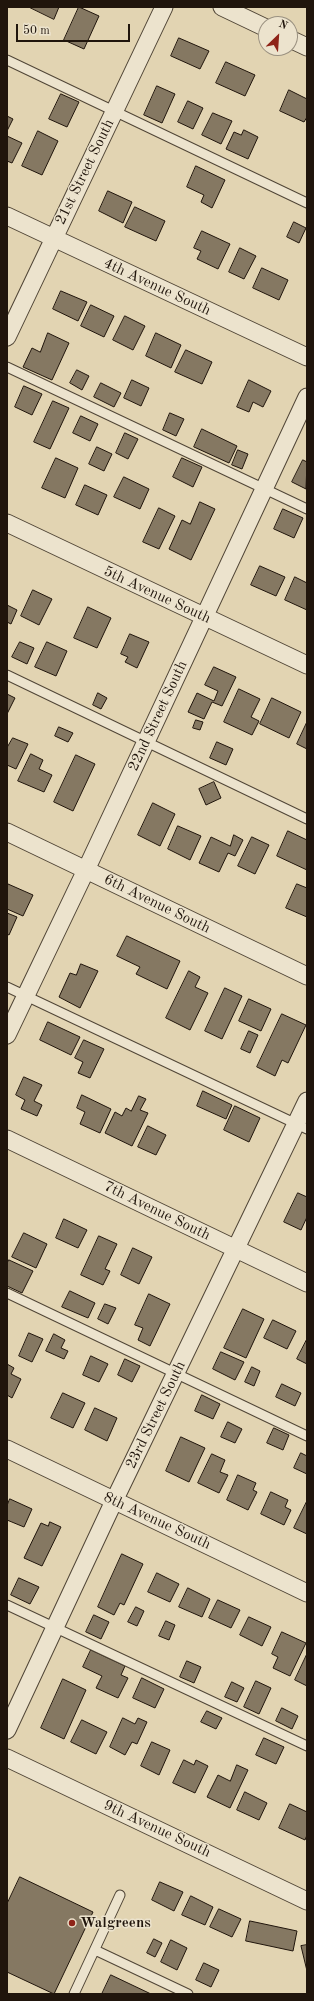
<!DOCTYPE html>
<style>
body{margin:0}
#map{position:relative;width:314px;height:2001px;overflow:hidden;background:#e2d4b2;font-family:"Old Standard TT",serif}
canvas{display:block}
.frame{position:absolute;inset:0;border:8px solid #20150c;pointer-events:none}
.north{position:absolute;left:258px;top:16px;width:40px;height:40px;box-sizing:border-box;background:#ece3cd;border:1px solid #9a9180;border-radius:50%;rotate:25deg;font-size:11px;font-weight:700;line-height:16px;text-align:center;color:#20150c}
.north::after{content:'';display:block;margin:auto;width:14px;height:18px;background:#8f2418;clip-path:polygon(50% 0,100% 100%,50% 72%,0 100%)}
.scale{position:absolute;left:16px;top:24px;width:114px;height:18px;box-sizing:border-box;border:2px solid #20150c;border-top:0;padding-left:5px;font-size:12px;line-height:14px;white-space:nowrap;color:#20150c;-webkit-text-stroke:3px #ece3cd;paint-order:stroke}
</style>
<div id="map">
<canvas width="314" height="2001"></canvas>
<div class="frame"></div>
<div class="north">N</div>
<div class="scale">50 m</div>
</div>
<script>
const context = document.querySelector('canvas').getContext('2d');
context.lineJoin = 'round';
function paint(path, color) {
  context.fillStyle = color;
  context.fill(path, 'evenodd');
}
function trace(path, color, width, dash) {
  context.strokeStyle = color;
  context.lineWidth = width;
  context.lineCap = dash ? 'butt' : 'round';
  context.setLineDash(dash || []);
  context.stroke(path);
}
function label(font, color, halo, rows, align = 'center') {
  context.font = font + ' "Old Standard TT",serif';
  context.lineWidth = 3;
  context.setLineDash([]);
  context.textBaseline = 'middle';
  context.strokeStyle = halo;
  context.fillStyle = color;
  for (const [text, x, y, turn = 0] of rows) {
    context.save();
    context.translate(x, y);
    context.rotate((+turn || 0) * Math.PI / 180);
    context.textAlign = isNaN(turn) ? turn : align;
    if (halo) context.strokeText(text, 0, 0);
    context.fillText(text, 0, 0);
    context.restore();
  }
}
const building = new Path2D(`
 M29 7H59L54 19Z
 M79 7 99 16 84 49 64 40Z
 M179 38 209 51 200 69 171 56Z
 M226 62 255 75 245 96 216 83Z
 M157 86 175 94 162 123 144 115Z
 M289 90 307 99V117L304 122 280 111Z
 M61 94 79 102 67 127 49 119Z
 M188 101 203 108 193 129 178 122Z
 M213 113 232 121 221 144 202 135Z
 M7 116 13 119 7 131Z
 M244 130 258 137 248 159 226 149 234 132 241 135Z
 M38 131 58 141 42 175 22 166Z
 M7 136 22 143 12 163 7 161Z
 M196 166 225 180 212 208 201 202 204 195 187 187Z
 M108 191 132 202 123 223 99 211Z
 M135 207 165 221 156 241 125 227Z
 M294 222 306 228 299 243 287 237Z
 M202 231 230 244 218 269 197 259 201 251 194 248Z
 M240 248 256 256 244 279 229 272Z
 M262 268 288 280 279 300 253 288Z
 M61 291 87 302 78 321 53 309Z
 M91 305 114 316 104 337 81 326Z
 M125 316 145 326 133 350 113 340Z
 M48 333 69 343 52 380 23 367 32 348 40 352Z
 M156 333 181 345 171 368 146 356Z
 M186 350 212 362 202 384 175 372Z
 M77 370 89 376 82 390 70 383Z
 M132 380 149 388 141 406 124 398Z
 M249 380 271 391 263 407 253 402 249 412 237 407Z
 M101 383 121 393 114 407 94 397Z
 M24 386 42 394 32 415 15 407Z
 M53 401 69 408 50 449 34 442Z
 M170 413 184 419 176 436 163 430Z
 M81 416 98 424 90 441 73 433Z
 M202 429 237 446 229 463 194 447Z
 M125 433 138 439 128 459 116 453Z
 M97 447 112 454 104 471 89 464Z
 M238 450 248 454 242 469 232 465Z
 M56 458 78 468 65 498 42 488Z
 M182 458 202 467 193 487 173 477Z
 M303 460 307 462 306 489 292 482Z
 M124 477 149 489 140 509 114 497Z
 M85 485 107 495 98 515 76 505Z
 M200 502 215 509 191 560 169 549 182 520 190 524Z
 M159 508 175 516 159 549 143 542Z
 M283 509 303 518 294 538 274 529Z
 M260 566 285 577 276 596 251 585Z
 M295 577 307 583V610L285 600Z
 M33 590 52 599 39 625 21 616Z
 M7 605 17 610 11 624 7 622Z
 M88 607 111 618 97 648 74 638Z
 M130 634 149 642 137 668 125 662 128 657 121 654Z
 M20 642 34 648 27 664 12 657Z
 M47 642 67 651 56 676 35 667Z
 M214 667 236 677 222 706 212 702 204 719 188 712 197 693 214 701 218 691 205 685Z
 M239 689 260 699 251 717 259 721 252 735 224 722Z
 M98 693 107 698 101 709 93 705Z
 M7 694 15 698 7 714Z
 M272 698 301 712 289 738 260 724Z
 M196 720 203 722 200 730 193 728Z
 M307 722V749L297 744Z
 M59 727 73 733 68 742 55 736Z
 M13 738 28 744 16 769 7 765V748Z
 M217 742 233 749 226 765 210 758Z
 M31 754 43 760 39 769 52 775 44 792 18 781Z
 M76 755 95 764 73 811 54 802Z
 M214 782 221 798 206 805 199 789Z
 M153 803 175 814 160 846 138 835Z
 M178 826 201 836 190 860 168 849Z
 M288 831 307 840V870L277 856Z
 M234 835 243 840 235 856 228 853 219 872 199 863 211 837 230 846Z
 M252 837 269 845 255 874 238 866Z
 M8 884 33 895 23 916 7 909Z
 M297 884 307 888V917L286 908Z
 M7 913 17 917 9 935 7 934Z
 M127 936 180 961 167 989 136 974 140 967 117 956Z
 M81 964 98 971 80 1008 59 997 70 973 76 975Z
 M189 971 200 977 195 987 208 993 190 1030 166 1018Z
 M225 988 242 996 222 1039 205 1031Z
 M249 999 271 1009 261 1031 239 1021Z
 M282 1014 306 1025 288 1063 282 1060 275 1076 257 1067Z
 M48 1022 80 1037 71 1055 40 1040Z
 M249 1031 258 1035 250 1053 241 1049Z
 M84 1040 104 1049 90 1078 78 1073 83 1062 75 1058Z
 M24 1077 42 1085 34 1101 42 1105 37 1116 21 1109 25 1100 16 1095Z
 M203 1091 232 1105 226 1119 197 1106Z
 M82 1095 111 1109 100 1133 80 1124 85 1112 77 1108Z
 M139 1096 146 1099 140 1110 148 1113 132 1146 105 1133 115 1112 122 1116 126 1108 131 1111Z
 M235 1106 260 1118 249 1142 224 1130Z
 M148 1126 166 1135 156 1155 138 1147Z
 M298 1193 307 1197V1217L301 1230 284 1222Z
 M64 1219 87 1230 78 1248 56 1238Z
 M24 1233 47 1244 36 1268 12 1257Z
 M99 1236 117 1244 105 1269 110 1271 103 1285 81 1275Z
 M133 1248 152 1257 139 1284 121 1275Z
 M9 1260 33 1271 22 1293 7 1286V1264Z
 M70 1291 95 1303 88 1318 62 1307Z
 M149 1294 170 1304 150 1346 138 1340 143 1328 135 1325Z
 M105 1304 116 1308 108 1324 98 1319Z
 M243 1309 264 1319 246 1358 224 1348Z
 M273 1320 296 1331 287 1349 264 1338Z
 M29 1333 43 1339 32 1362 19 1356Z
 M54 1334 65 1340 61 1348 68 1351 64 1359 46 1351Z
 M307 1339V1364L297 1359Z
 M221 1352 244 1362 235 1380 213 1369Z
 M91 1356 108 1364 99 1382 83 1375Z
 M125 1359 140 1366 132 1382 118 1375Z
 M7 1364 14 1368 11 1374 21 1379 12 1398 7 1395Z
 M252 1367 260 1371 254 1386 245 1382Z
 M282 1384 301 1393 295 1406 276 1397Z
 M63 1393 85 1403 73 1428 51 1418Z
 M202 1395 220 1404 213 1419 195 1411Z
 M95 1408 117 1418 107 1441 85 1430Z
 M228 1422 242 1429 235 1443 221 1437Z
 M274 1428 289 1435 283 1450 267 1443Z
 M181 1437 205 1448 189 1482 166 1471Z
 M301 1453 307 1456V1474L294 1468Z
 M212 1454 225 1460 220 1472 228 1475 219 1493 198 1483Z
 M238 1475 256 1483 253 1490 257 1492 248 1510 227 1500Z
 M271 1492 288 1500 285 1507 291 1510 284 1525 261 1514Z
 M10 1499 32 1509 24 1527 7 1520V1506Z
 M307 1501V1534L294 1528Z
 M50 1522 61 1527 42 1566 24 1558 41 1523 48 1526Z
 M122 1554 143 1564 124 1605 120 1603 114 1615 98 1607Z
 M157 1573 179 1584 170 1602 148 1592Z
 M19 1578 39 1587 30 1604 11 1595Z
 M188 1588 210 1599 202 1617 179 1607Z
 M218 1600 240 1610 231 1628 209 1618Z
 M136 1607 144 1611 137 1626 128 1622Z
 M94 1615 109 1622 101 1639 86 1632Z
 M249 1617 271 1627 262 1646 240 1635Z
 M166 1621 175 1625 169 1640 159 1636Z
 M282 1632 306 1643 290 1676 273 1668 278 1657 272 1654Z
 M91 1650 125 1666 121 1675 128 1678 118 1698 96 1688 102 1676 83 1667Z
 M307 1654V1686L295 1680Z
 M187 1661 201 1667 194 1683 180 1677Z
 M142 1678 164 1689 155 1708 133 1698Z
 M63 1679 86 1690 64 1739 41 1728Z
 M256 1681 271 1688 259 1714 244 1707Z
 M232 1682 244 1688 237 1702 225 1697Z
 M282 1708 298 1716 292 1729 276 1721Z
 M207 1711 222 1718 216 1729 201 1722Z
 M123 1718 135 1724 138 1718 147 1722 137 1744 132 1742 125 1755 110 1747Z
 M82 1720 107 1732 96 1754 71 1742Z
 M264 1738 284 1747 276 1764 256 1755Z
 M152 1742 170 1750 159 1775 141 1766Z
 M184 1760 194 1765 196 1760 208 1766 195 1793 173 1783Z
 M237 1765 248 1770 230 1808 207 1797 218 1775 230 1781Z
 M245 1792 267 1803 259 1820 237 1810Z
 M290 1804 307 1812V1835L305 1840 279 1828Z
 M20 1877 93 1912 54 1994 7 1972V1904Z
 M160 1882 183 1892 174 1911 152 1900Z
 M191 1896 213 1907 205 1925 182 1915Z
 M219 1909 241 1919 232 1937 210 1927Z
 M250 1921 297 1931 293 1951 246 1941Z
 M154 1939 162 1943 155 1957 147 1953Z
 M171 1940 187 1948 177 1970 161 1962Z
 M307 1945V1971L301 1946Z
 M204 1963 219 1970 211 1987 196 1980Z
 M111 1975 151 1994H102Z`);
const service = new Path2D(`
 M7 60 307 203
 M7 367 307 509
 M7 675 307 819
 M7 987 307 1129
 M7 1293 307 1436
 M7 1605 307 1746
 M95 1950 188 1994
 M74 1994 120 1895`);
const minor = new Path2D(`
 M222 7 266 28
 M290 39 307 47
 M7 216 307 357
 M7 337 164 7
 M7 523 307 665
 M7 832 307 976
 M7 1035 86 870 307 397
 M7 1139 307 1283
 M7 1449 307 1593
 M7 1730 114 1501 307 1101
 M7 1758 307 1901`);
const markers = [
 [72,1923,4,"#8f2418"]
];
const streetNames = [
 ["21st Street South",85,172,-64],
 ["4th Avenue South",157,287,25],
 ["5th Avenue South",157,595,25],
 ["22nd Street South",158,716,-65],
 ["6th Avenue South",157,904,26],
 ["7th Avenue South",157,1211,26],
 ["23rd Street South",156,1415,-64],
 ["8th Avenue South",157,1521,25],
 ["9th Avenue South",157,1829,25]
];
const poiNames = [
 ["Walgreens",80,1923]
];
paint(building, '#857862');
trace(building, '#20150c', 1);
trace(service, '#504536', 11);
trace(minor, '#504536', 19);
trace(service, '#ece3cd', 9);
trace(minor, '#ece3cd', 17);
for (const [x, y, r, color] of markers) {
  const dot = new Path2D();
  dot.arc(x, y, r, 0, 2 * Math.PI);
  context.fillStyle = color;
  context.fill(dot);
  trace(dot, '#ece3cd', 1.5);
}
label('15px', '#20150c', '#ece3cd', streetNames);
label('bold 15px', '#20150c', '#ece3cd', poiNames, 'left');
</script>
